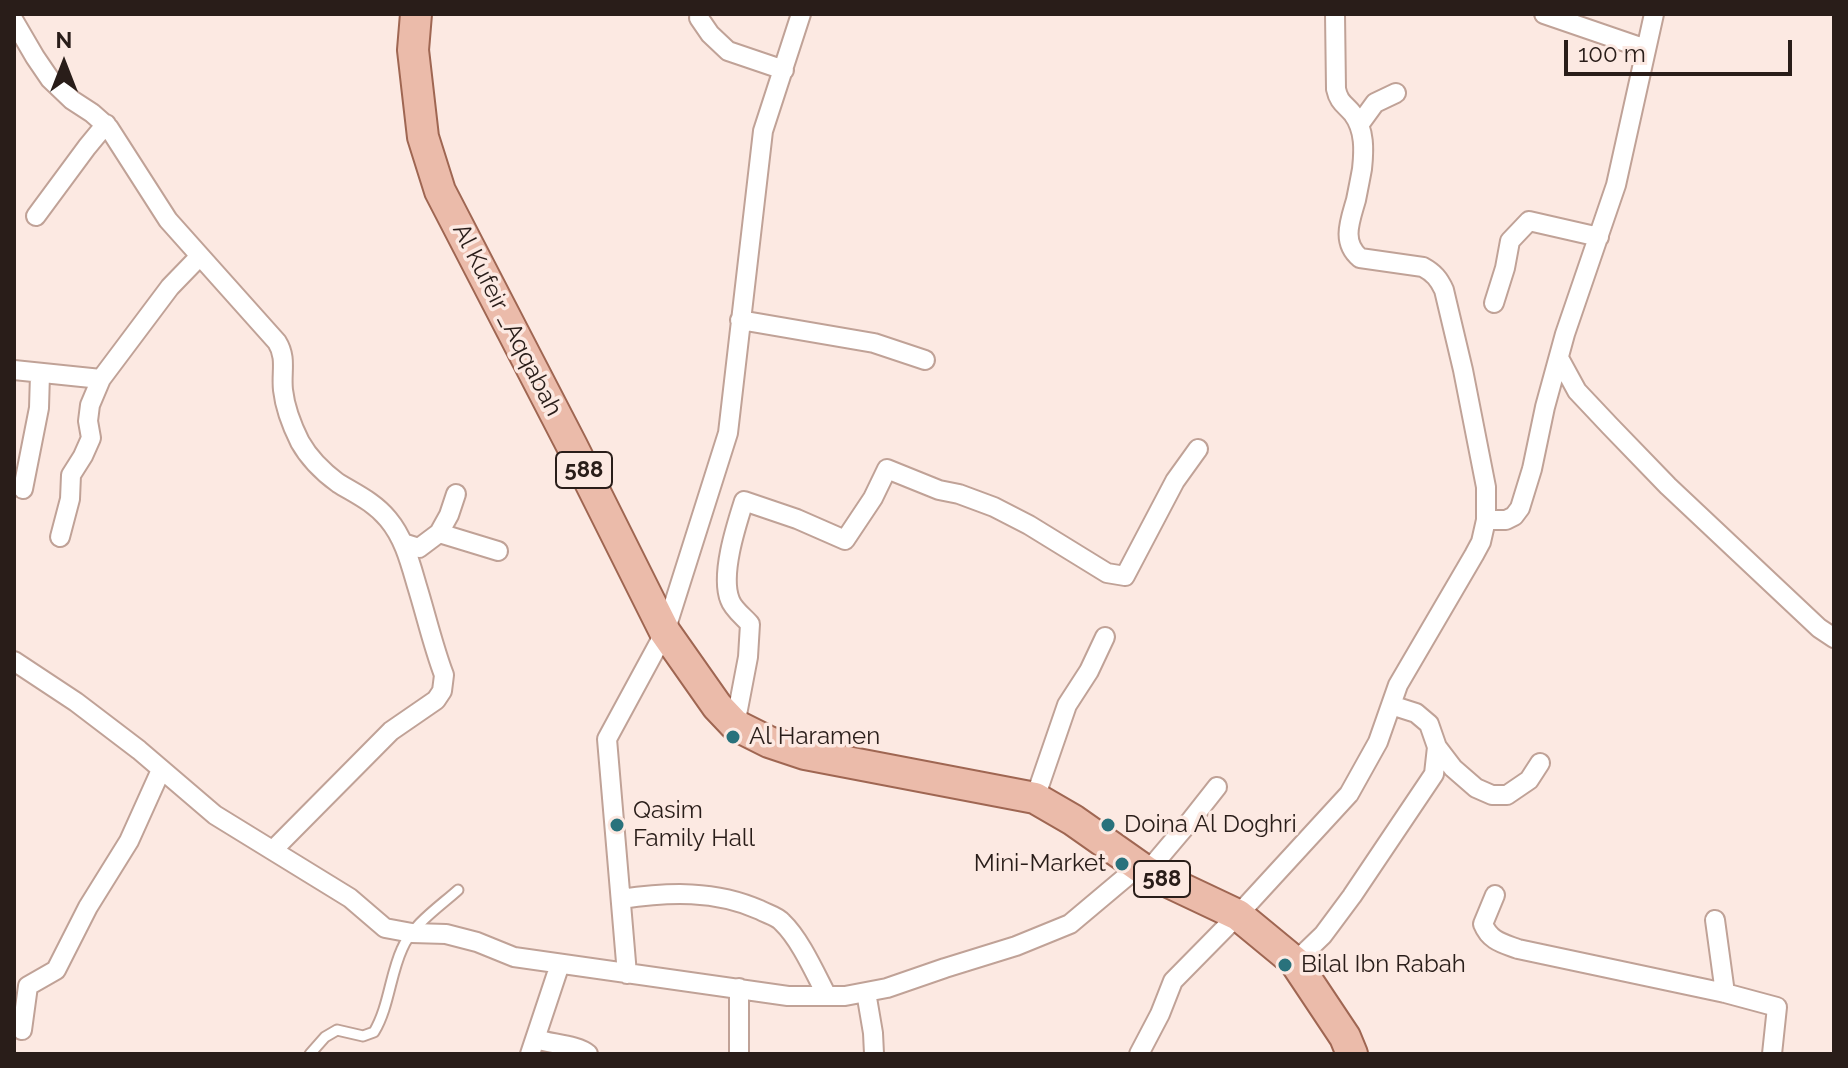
<!DOCTYPE html>
<style>
body{margin:0}
#map{position:relative;width:1848px;height:1068px;overflow:hidden;background:#fce9e2;font-family:Raleway,sans-serif}
canvas{display:block}
.frame{position:absolute;inset:0;border:16px solid #291d19;pointer-events:none}
.north{position:absolute;left:24px;top:24px;width:80px;height:80px;-webkit-text-stroke:6px #fce9e2;paint-order:stroke;rotate:0deg;font-size:22px;font-weight:700;line-height:32px;text-align:center;color:#291d19}
.north::after{content:'';display:block;margin:auto;width:28px;height:36px;background:#291d19;clip-path:polygon(50% 0,100% 100%,50% 72%,0 100%)}
.scale{position:absolute;left:1564px;top:40px;width:228px;height:36px;box-sizing:border-box;border:4px solid #291d19;border-top:0;padding-left:10px;font-size:24px;line-height:28px;white-space:nowrap;color:#291d19;-webkit-text-stroke:6px #fce9e2;paint-order:stroke}
</style>
<div id="map">
<canvas width="1848" height="1068"></canvas>
<div class="frame"></div>
<div class="north">N</div>
<div class="scale">100 m</div>
</div>
<script>
const context = document.querySelector('canvas').getContext('2d');
context.lineJoin = 'round';
function trace(path, color, width, dash) {
  context.strokeStyle = color;
  context.lineWidth = width;
  context.lineCap = dash ? 'butt' : 'round';
  context.setLineDash(dash || []);
  context.stroke(path);
}
function label(font, color, halo, rows, align = 'center') {
  context.font = font + ' Raleway,sans-serif';
  context.lineWidth = 7;
  context.setLineDash([]);
  context.textBaseline = 'middle';
  context.strokeStyle = halo;
  context.fillStyle = color;
  for (const [text, x, y, turn = 0] of rows) {
    context.save();
    context.translate(x, y);
    context.rotate((+turn || 0) * Math.PI / 180);
    context.textAlign = isNaN(turn) ? turn : align;
    if (halo) context.strokeText(text, 0, 0);
    context.fillText(text, 0, 0);
    context.restore();
  }
}
const lane = new Path2D(`
 M310 1054 325 1037 337 1030 363 1036 374 1032C389 1007 390 975 402 949 412 925 439 907 458 890`);
const street = new Path2D(`
 M1544 14 1646 49
 M699 18 710 34 728 51 784 70
 M14 21 35 57 50 79 72 100 92 113 109 128 168 220 277 342C287 358 281 372 283 390 285 408 292 426 300 442 309 458 323 472 338 483 356 494 374 502 388 519 404 538 410 562 417 586 426 615 433 646 444 675L442 691 436 700 391 731 273 850
 M1359 125 1375 103 1396 93
 M36 216 87 147 106 124
 M1494 303 1505 268 1510 241 1529 221 1599 237
 M740 320 874 343 925 360
 M1559 358 1577 391 1610 426 1668 486 1819 628 1834 638
 M14 370 101 379
 M23 489 39 408 40 374
 M1486 520H1506L1514 516 1520 508 1532 469 1545 407 1565 334 1616 185 1654 14
 M439 533 449 515 456 494
 M60 537 70 499 71 475 83 456 91 438 88 421 90 405 101 379 170 287 200 256
 M403 543 419 548 439 533 498 551
 M14 661 76 702 139 750 215 815 350 898 385 928 412 933 446 934 477 942 514 957 788 996H845L887 988 945 968 1016 946 1070 924 1139 866
 M735 725 748 657 750 624C744 617 733 609 730 600 720 575 736 526 744 501L797 519 845 540 873 498 887 469 939 490 959 494 994 507 1029 525 1107 573 1125 576 1175 481 1198 449
 M1437 747 1453 768 1476 788 1492 795H1507L1529 780 1540 763
 M1035 798 1067 705 1089 671 1105 637
 M1147 872 1191 820 1217 787
 M1495 895 1483 924C1490 941 1502 943 1518 949L1725 993 1777 1007 1772 1054
 M621 899C669 892 715 890 760 910 767 914 777 916 782 922 800 939 815 973 827 996
 M1715 920 1725 993
 M1295 962 1323 935 1352 896 1434 774 1437 747 1429 724 1416 713 1391 705
 M627 974 607 739 665 632 728 433 763 131 801 14
 M739 988V1054
 M866 992 873 1033 874 1054
 M22 1030 28 986 56 970 88 907 129 841 161 770
 M536 1039C551 1044 578 1045 588 1054
 M530 1054 560 964
 M1139 1054 1160 1014 1173 981 1236 917 1349 794 1378 742 1398 685 1474 555 1481 542 1486 520V487L1463 370 1444 290C1439 279 1434 273 1423 267L1360 258C1341 242 1350 221 1356 200 1358 190 1360 180 1362 169 1364 151 1365 130 1353 114 1345 104 1339 103 1336 89L1335 14`);
const primary = new Path2D(`
 M416 14 413 50 423 137 440 191 572 446 665 632 717 706 735 725 769 742 805 754 1035 798 1073 820 1147 872 1238 915 1295 962 1345 1037 1352 1054`);
const markers = [
 [733,737,8,"#29727c"],
 [617,825,8,"#29727c"],
 [1108,825,8,"#29727c"],
 [1122,864,8,"#29727c"],
 [1285,965,8,"#29727c"]
];
const shields = [
 [584,470,56],
 [1162,879,56]
];
const shieldNames = [
 ["588",584,470],
 ["588",1162,879]
];
const streetNames = [
 ["Al Kufeir _Aqqabah",507,320,63]
];
const poiNames = [
 ["Al Haramen",749,737],
 ["Qasim",633,811],
 ["Family Hall",633,839],
 ["Doina Al Doghri",1124,825],
 ["Mini-Market",1106,864,"right"],
 ["Bilal Ibn Rabah",1301,965]
];
trace(lane, '#c0a297', 13);
trace(street, '#c0a297', 22);
trace(primary, '#9f6652', 34);
trace(lane, '#fff', 9);
trace(street, '#fff', 18);
trace(primary, '#ebbbaa', 30);
for (const [x, y, r, color] of markers) {
  const dot = new Path2D();
  dot.arc(x, y, r, 0, 2 * Math.PI);
  context.fillStyle = color;
  context.fill(dot);
  trace(dot, '#fce9e2', 3);
}
for (const [x, y, w] of shields) {
  const box = new Path2D();
  box.roundRect(x - w / 2, y - 18, w, 36, 6);
  context.fillStyle = '#fce9e2';
  context.fill(box);
  trace(box, '#291d19', 2);
}
label('bold 22px', '#291d19', null, shieldNames);
label('24px', '#291d19', '#fce9e2', streetNames);
label('24px', '#291d19', '#fce9e2', poiNames, 'left');
</script>
